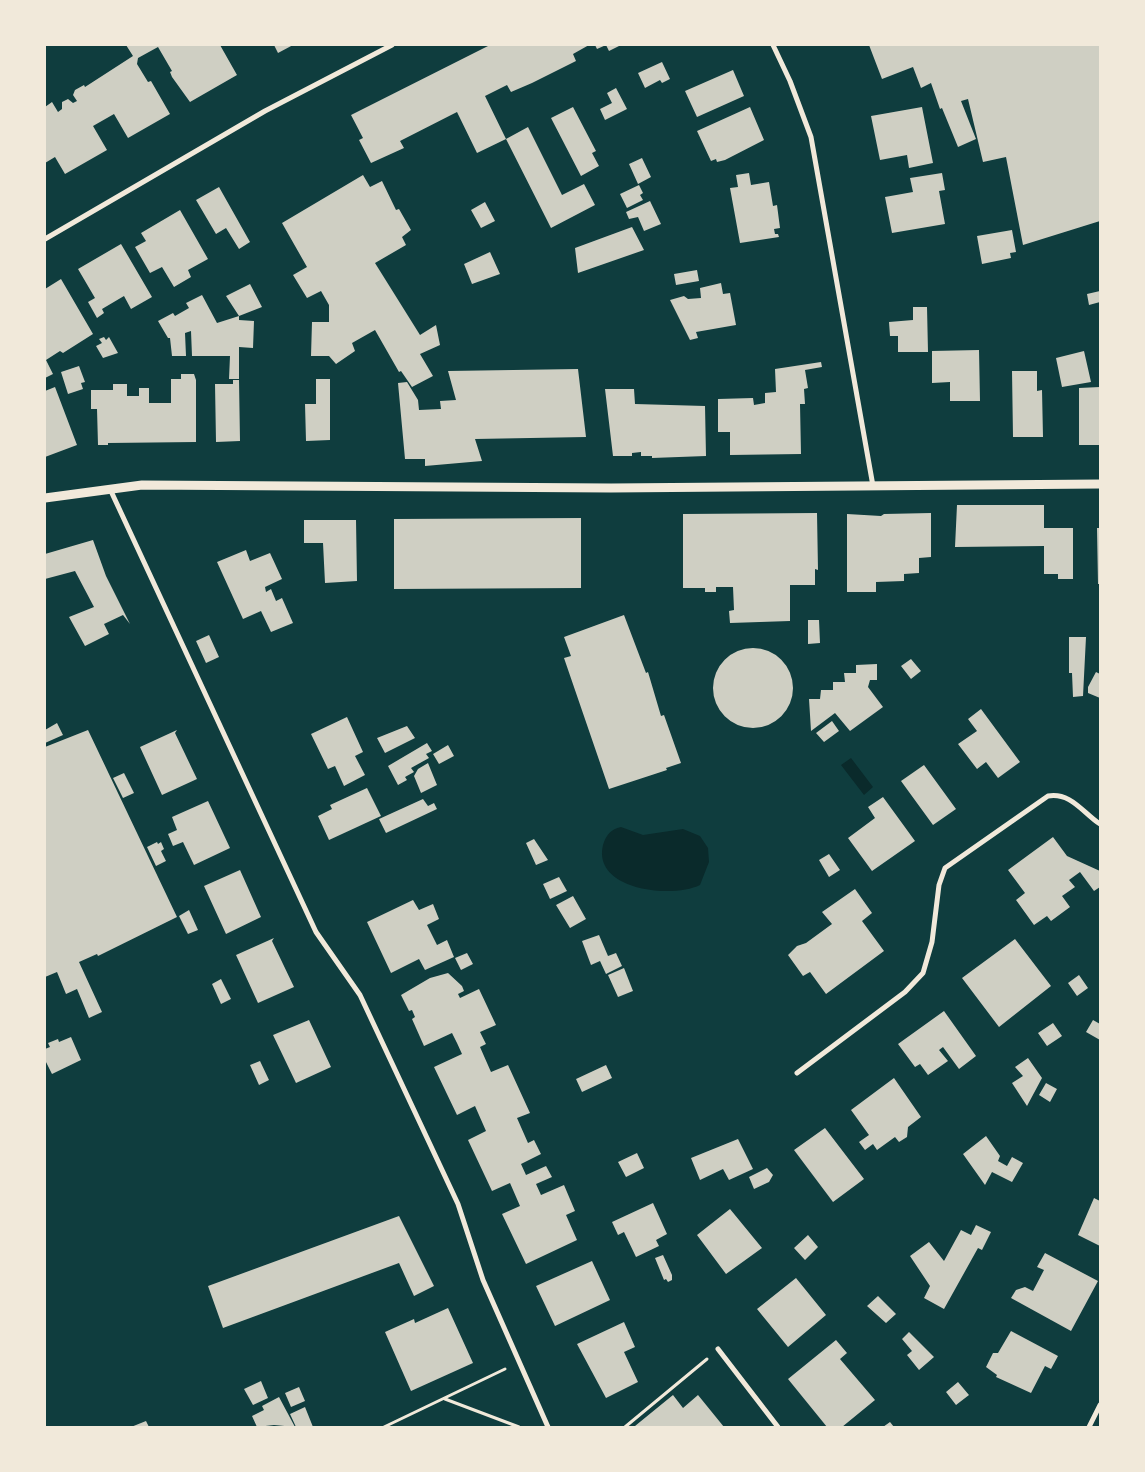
<!DOCTYPE html>
<style>
body{margin:0}
#map{position:relative;width:1145px;height:1472px;overflow:hidden;background:#0f3d3e;font-family:"PT Sans Narrow",sans-serif}
canvas{display:block}
.frame{position:absolute;inset:0;border:46px solid #f1e9da;pointer-events:none}
</style>
<div id="map">
<canvas width="1145" height="1472"></canvas>
<div class="frame"></div>
</div>
<script>
const context = document.querySelector('canvas').getContext('2d');
context.lineJoin = 'round';
function paint(path, color) {
  context.fillStyle = color;
  context.fill(path, 'evenodd');
}
function trace(path, color, width, dash) {
  context.strokeStyle = color;
  context.lineWidth = width;
  context.lineCap = dash ? 'butt' : 'round';
  context.setLineDash(dash || []);
  context.stroke(path);
}
const water = new Path2D(`
 M851 758 873 787 864 795 841 765Z
 M621 827 643 835 683 829 700 836 708 848 709 862 700 885C672 899 592 890 603 845 606 835 611 829 621 827Z`);
const building = new Path2D(`
 M126 45H220L237 75 190 102 172 77 170 72 172 71 158 47 138 58 137 64 148 82 151 81 170 114 128 138 114 114 93 126 107 150 65 174 55 157 45 163V107L52 102 58 112 62 109V102L68 99 73 103 77 101 73 95 75 90 84 85 85 87 133 56Z
 M274 45H293L278 53Z
 M490 45H589L573 54 576 61 532 83 511 92 507 85 485 96 506 139 528 127 562 195 584 184 595 205 551 228 506 139 477 153 457 112 400 141 404 148 371 163 359 140 363 138 351 115Z
 M595 45H606L597 49Z
 M606 45H621L609 51Z
 M869 45H1100V221L1023 245 1006 157 983 162 968 99 961 101 976 139 958 147 942 108 940 109 931 83 921 88 913 67 882 79Z
 M662 62 670 79 662 83 660 80 645 88 638 73Z
 M733 70 744 96 697 117 685 91Z
 M616 88 627 109 605 120 600 109 612 103 607 93Z
 M573 107 596 151 592 153 599 166 581 176 551 118Z
 M750 107 764 140 725 160 717 162 716 159 711 161 697 131Z
 M922 107 933 163 909 168 907 155 880 160 871 116Z
 M642 158 651 177 638 184 629 164Z
 M749 173 751 185 769 182 773 206 777 205 780 228 774 229 775 234H778L779 237 740 243 730 188 738 187 736 175Z
 M942 173 945 190 939 191 945 224 892 233 885 197 913 192 910 178Z
 M363 175 370 187 382 181 396 210 399 209 411 230 402 237 406 245 375 263 420 335 436 325 440 345 420 354 433 376 412 387 401 371 399 372 375 330 352 343 355 351 336 364 329 356H311L312 322H329V305L321 291 307 298 293 275 307 267 282 223Z
 M639 185 643 193 640 195 643 200 627 208 620 194Z
 M219 187 250 242 239 249 226 228 216 234 196 200Z
 M650 201 661 224 644 231 638 217 629 219 626 212Z
 M485 202 495 221 481 228 471 210Z
 M180 210 208 259 188 270 191 277 174 287 162 267 150 273 135 247 146 241 141 233Z
 M632 227 644 250 578 273 575 248Z
 M1012 230 1016 252 1010 253 1011 258 982 264 977 236Z
 M121 244 152 297 131 309 124 296 102 309 104 313 97 318 88 302 95 298 78 269Z
 M490 252 500 274 472 284 464 264Z
 M697 270 699 281 676 285 674 274Z
 M61 279 93 334 63 353 60 351 46 360 53 374 45 378V289Z
 M721 283 723 294 730 293 736 325 696 332 698 338 690 340 670 300 684 296 688 299 701 298 700 288Z
 M250 284 262 307 239 316 226 296Z
 M1100 291V302L1089 305 1087 294Z
 M202 295 217 323 239 316V320L254 321 253 348 239 347V379H229L230 356H192L191 331 185 333 186 356H172L170 338H168L158 321 173 313 175 316 189 308 186 303Z
 M913 307H927L928 352H898V336H890L889 322 913 320Z
 M104 337 106 340 109 337 118 353 103 358 96 346 102 343 99 339Z
 M979 350 980 401H950V382L932 383V351Z
 M1084 351 1091 382 1062 387 1056 358Z
 M821 362 822 367 805 370 808 388 804 389 805 404H800L801 454 730 455V432H718V399L753 398 754 405 765 403V393L776 392 775 369Z
 M79 366 85 382 81 383 83 389 68 394 61 372Z
 M578 369 586 437 475 439 482 461 425 466V459H405L398 383 407 382 418 400 419 410 441 409 440 401 456 400 448 371Z
 M1012 371H1037V391L1042 390 1043 437H1013Z
 M181 374H194L196 380V442L108 443V445H98L97 409H91V390H113V384H127V396H139V388H149V403H171V379H181Z
 M316 379H330V440L306 441 305 404H316Z
 M233 380H239L240 441 216 442 215 384H233Z
 M55 387 77 445 45 457V391Z
 M1100 387V445H1079V388Z
 M605 389H634L635 404 705 406 706 456 652 458V456H641V452L632 453V456H613Z
 M957 505H1044V528H1073V579H1058V574H1044V546L955 547Z
 M817 513 818 570 815 569V585H790V621L730 623 729 611 734 610 733 587H716V592H705V588H683V514Z
 M931 513V557L919 558V573L904 574V581L876 582V592H847V514L881 516 884 514Z
 M581 518V588L394 589V519Z
 M304 520H356L357 581 325 583 323 543H304Z
 M1097 528H1100V584H1098Z
 M93 540 106 576 130 624 123 615 104 624 109 634 85 646 69 617 94 607 75 571 45 579V554Z
 M246 550 250 561 270 553 282 579 265 587 266 592 271 589 276 601 282 598 293 623 271 632 261 611 243 619 217 562Z
 M624 615 646 673 648 672 661 716 664 715 681 763 666 768 667 770 609 789 564 658 571 656 564 637Z
 M808 620H819L820 643 808 644Z
 M209 635 219 657 206 663 196 641Z
 M1069 637H1086L1083 696 1073 697 1072 673H1069Z
 M713 688a40 40 0 1 1 80 0a40 40 0 1 1-80 0Z
 M911 659 921 671 911 679 901 666Z
 M877 664V680H870L868 687 883 707 850 731 835 713 811 731 809 699H820L821 690H833V682H845L844 673H856V665Z
 M1096 672 1100 674V698L1088 693V687Z
 M981 709 1020 762 998 778 986 762 977 769 958 744 977 731 968 719Z
 M347 717 363 752 355 756 365 775 344 786 335 766 328 769 311 734Z
 M832 721 839 731 824 742 816 733Z
 M57 723 63 735 45 743V730Z
 M407 726 415 738 385 753 377 738Z
 M88 730 177 917 98 956 97 954 79 962 102 1012 89 1018 77 989 66 994 57 972 45 977V747Z
 M177 730 175 733 197 779 162 795 140 747Z
 M427 743 432 751 426 754 429 758 411 768 414 772 405 777 407 780 398 785 388 766Z
 M448 745 454 756 439 764 433 754Z
 M428 763 437 785 421 793 414 776 418 769Z
 M924 765 956 809 933 825 901 781Z
 M124 773 134 793 123 798 113 778Z
 M367 788 381 816 329 840 318 816 332 809 330 805Z
 M883 797 915 841 872 871 848 838 875 818 868 807Z
 M423 799 428 806 434 803 437 809 386 833 379 819Z
 M208 801 230 848 194 865 183 842 173 846 168 834 177 830 172 817Z
 M1053 837 1067 856 1100 871V887L1094 891 1080 872 1069 880 1075 887 1062 896 1070 907 1051 921 1047 916 1034 925 1016 900 1025 893 1008 870Z
 M534 839 548 860 536 865 526 843Z
 M157 842 158 844 161 842 164 849 161 851 166 861 156 866 147 847Z
 M829 854 840 870 829 877 819 860Z
 M240 870 261 917 226 934 204 886Z
 M559 877 567 891 550 899 543 884Z
 M855 889 872 913 862 921 884 951 826 994 810 972 803 976 788 955 797 946 806 943 832 924 822 912Z
 M573 896 586 919 570 928 556 905Z
 M413 900 419 910 433 904 439 919 427 925 437 945 447 940 454 957 425 970 419 959 391 973 367 922Z
 M189 910 198 930 188 934 179 916Z
 M599 935 608 956 616 953 622 966 606 974 600 961 591 965 582 941Z
 M274 938 272 941 294 987 258 1003 236 955Z
 M1015 939 1051 986 999 1027 962 978Z
 M467 953 473 964 461 970 455 958Z
 M624 968 633 991 618 997 608 975Z
 M448 973 462 986 464 991 458 994 460 998 479 989 496 1025 480 1032 486 1044 480 1047 491 1072 508 1065 530 1113 517 1118 528 1143 534 1140 541 1154 521 1164 526 1175 546 1166 552 1177 536 1184 541 1195 564 1185 575 1211 566 1215 577 1240 526 1264 502 1214 520 1206 510 1183 492 1191 468 1140 486 1131 475 1106 457 1115 434 1067 462 1054 457 1043 452 1033 424 1046 412 1019 415 1017 412 1010 409 1011 401 995 430 978Z
 M1079 975 1088 988 1077 996 1068 983Z
 M221 979 231 999 221 1004 212 984Z
 M944 1011 976 1056 959 1069 943 1047 939 1050 948 1061 928 1075 920 1064 915 1067 898 1044Z
 M309 1020 331 1067 296 1083 273 1035Z
 M1093 1020 1100 1024V1040L1086 1032Z
 M1053 1023 1062 1036 1047 1046 1038 1033Z
 M71 1037 81 1060 52 1074 45 1060V1049L50 1047 48 1043 58 1039 59 1042Z
 M1028 1058 1042 1078 1027 1106 1012 1083 1023 1076 1015 1067Z
 M260 1061 269 1080 259 1085 250 1065Z
 M606 1065 612 1078 582 1092 576 1079Z
 M894 1078 921 1117 908 1127 907 1137 899 1142 895 1137 877 1150 873 1144 865 1150 859 1142 869 1135 851 1110Z
 M1046 1083 1057 1089 1050 1102 1039 1095Z
 M825 1128 864 1179 833 1202 794 1150Z
 M986 1136 1000 1156 998 1161 1007 1166 1012 1157 1023 1163 1012 1182 992 1172 985 1185 963 1154Z
 M738 1139 753 1169 729 1180 723 1169 700 1180 691 1158Z
 M637 1153 644 1168 626 1177 618 1162Z
 M767 1168 773 1175 769 1182 754 1189 749 1177Z
 M1094 1198 1100 1201V1246L1078 1235Z
 M653 1203 667 1234 656 1240 659 1246 636 1257 624 1232 618 1235 612 1222Z
 M730 1209 762 1248 726 1274 697 1235Z
 M399 1216 434 1286 414 1296 399 1263 223 1328 208 1286Z
 M976 1225 991 1232 982 1250 978 1248 944 1309 924 1298 930 1286 910 1256 929 1242 944 1261 961 1230 971 1235Z
 M808 1235 818 1247 805 1260 794 1248Z
 M1045 1253 1098 1281 1071 1331 1011 1298 1016 1290 1025 1287 1033 1291 1044 1270 1037 1267Z
 M663 1255 672 1275V1280L668 1282 666 1279 664 1280 655 1258Z
 M592 1261 610 1300 555 1326 536 1286Z
 M796 1278 826 1315 788 1347 757 1309Z
 M878 1296 896 1314 886 1323 867 1306Z
 M448 1308 473 1363 411 1391 385 1332 414 1319 415 1323Z
 M624 1322 635 1347 624 1352 638 1382 606 1398 577 1344Z
 M1011 1331 1058 1356 1051 1369 1045 1366 1031 1393 996 1377 997 1375 986 1367 993 1353H998Z
 M909 1332 934 1357 919 1370 907 1355 912 1351 902 1339Z
 M836 1340 847 1353 840 1359 875 1400 842 1427H827L788 1379Z
 M261 1381 268 1398 253 1405 244 1389Z
 M958 1382 969 1395 956 1405 946 1392Z
 M299 1387 305 1401 291 1407 285 1393Z
 M673 1395 683 1408 698 1395 724 1427H636L635 1426Z
 M279 1397 295 1427 274 1425 257 1427 252 1416 264 1410 262 1406Z
 M305 1407 313 1427H296L290 1414Z
 M146 1421 149 1427H131Z
 M890 1422 894 1427H883Z`);
const path = new Path2D(`
 M445 1399 519 1427
 M384 1427 505 1369
 M625 1427 707 1359`);
const minor = new Path2D(`
 M773 45 790 81 811 137 873 486
 M45 239 265 111 392 45
 M110 489 316 932 360 995 458 1204 483 1280 548 1427
 M797 1073 905 992 923 973 932 942 939 885 945 868 1048 796C1071 792 1083 813 1100 824
 M718 1349 778 1427
 M1089 1427 1100 1405`);
const tertiary = new Path2D(`
 M45 498 142 485 611 488 1100 484`);
paint(water, '#0a2a2b');
paint(building, '#cfcfc3');
trace(path, '#f1e9da', 3);
trace(minor, '#f1e9da', 5);
trace(tertiary, '#f1e9da', 9);
</script>
